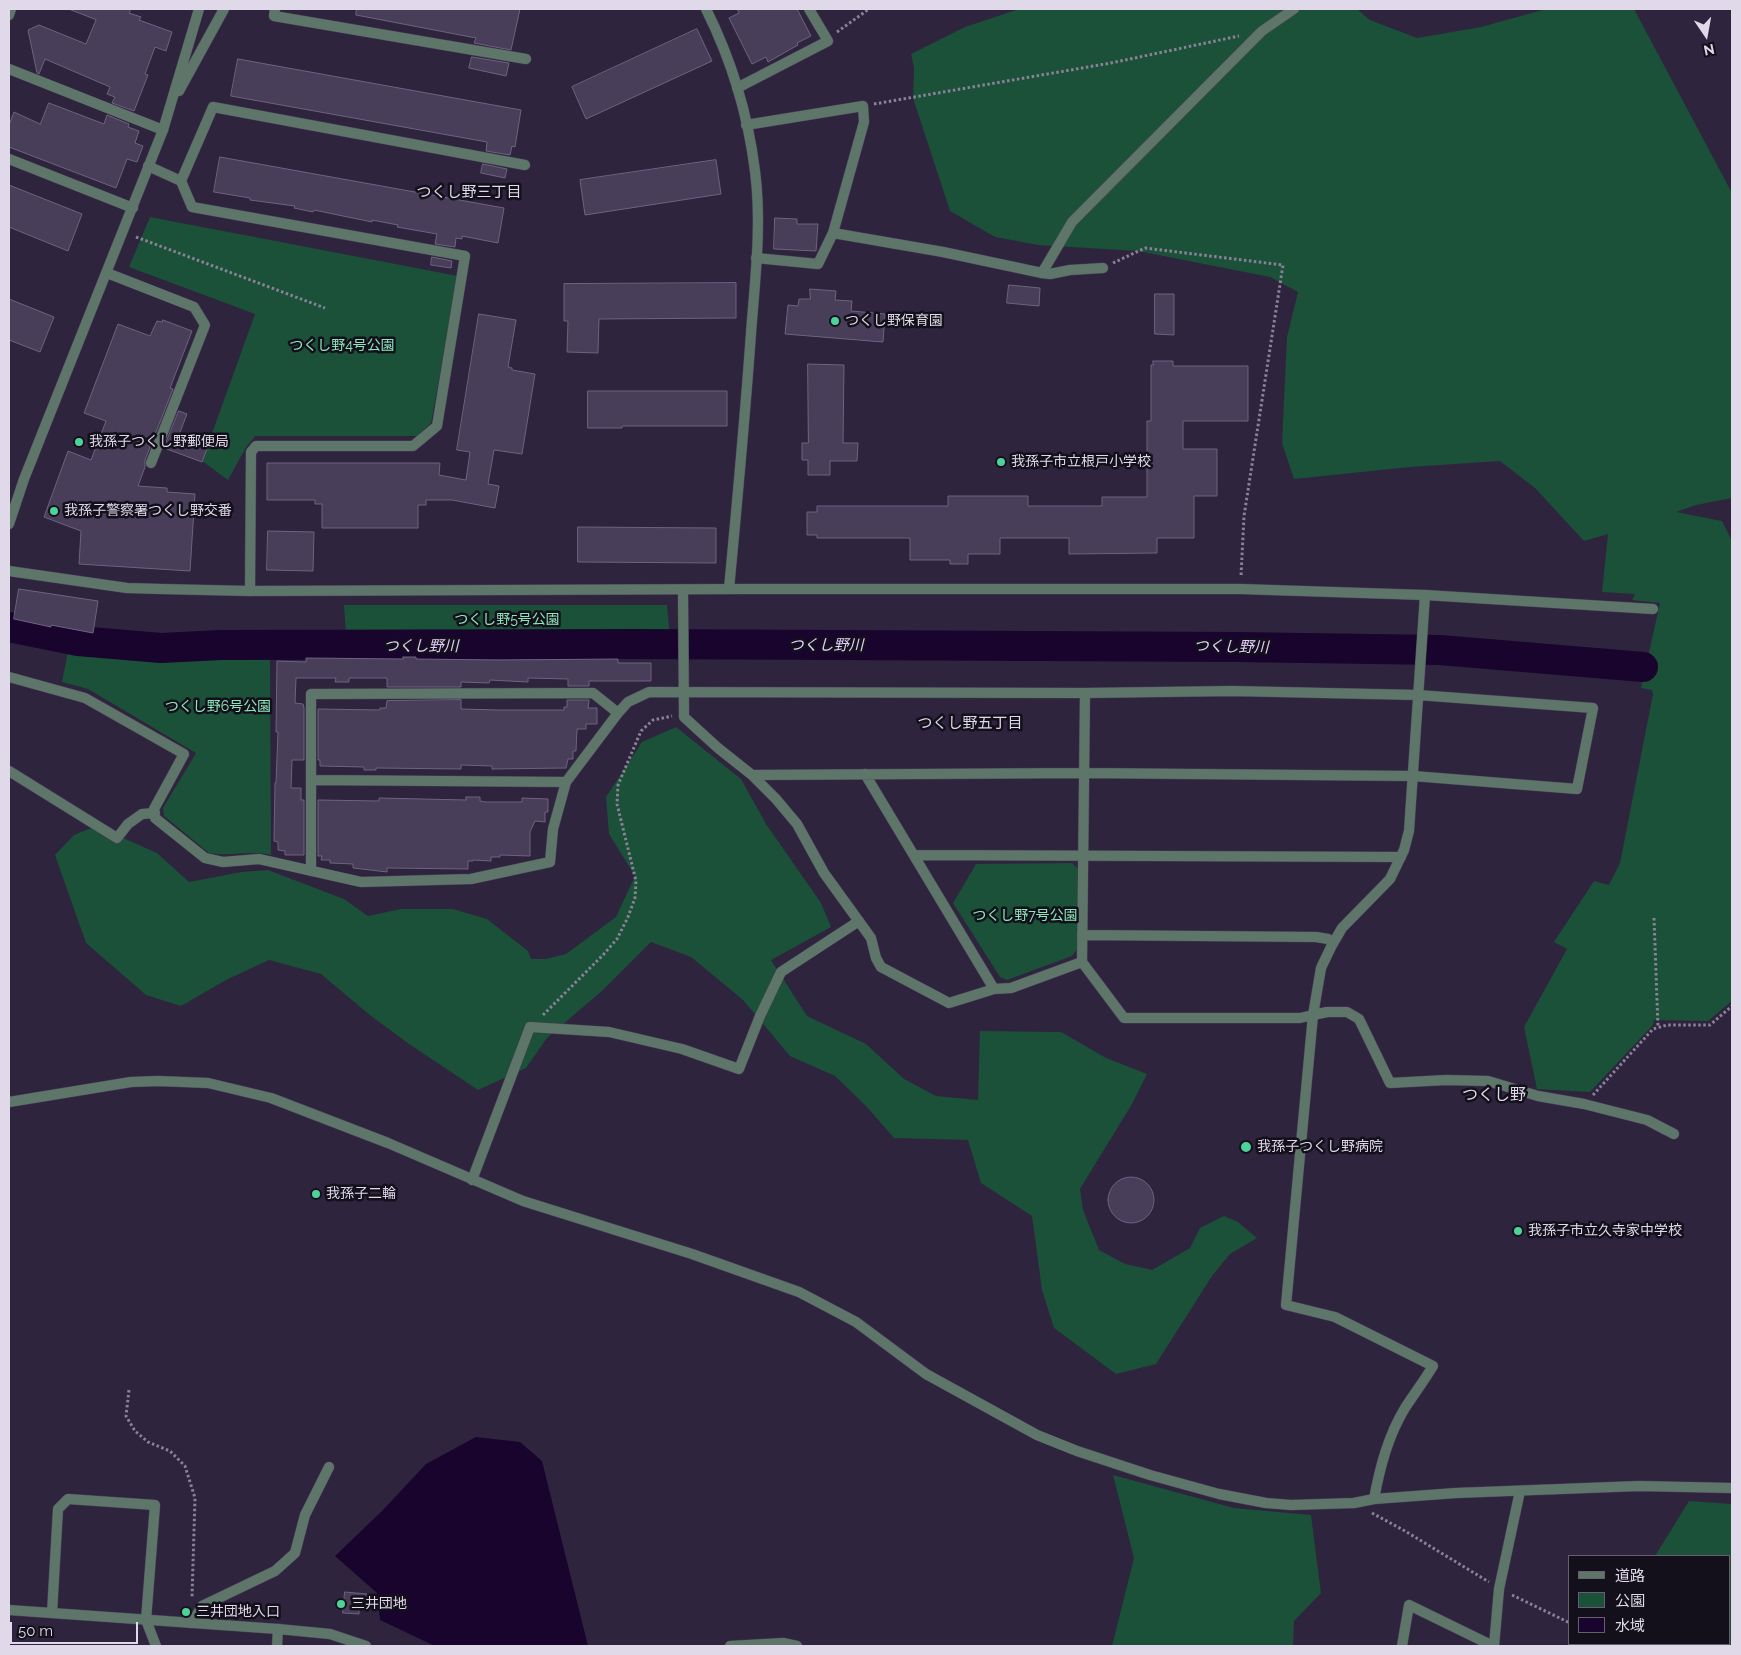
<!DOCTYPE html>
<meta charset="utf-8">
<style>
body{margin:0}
#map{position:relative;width:1741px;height:1655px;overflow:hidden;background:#2e243d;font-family:Raleway,"Noto Sans JP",sans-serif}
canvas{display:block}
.frame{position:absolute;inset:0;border:10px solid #dfd9ea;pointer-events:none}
.legend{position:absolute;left:1568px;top:1555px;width:162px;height:90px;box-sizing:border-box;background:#14101b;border:1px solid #65606e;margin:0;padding:6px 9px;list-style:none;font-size:15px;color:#dfd9ea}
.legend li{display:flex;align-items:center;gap:10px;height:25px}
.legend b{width:25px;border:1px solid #65606e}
.north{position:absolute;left:1681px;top:10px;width:50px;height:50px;-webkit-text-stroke:4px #14101b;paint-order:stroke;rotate:168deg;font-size:14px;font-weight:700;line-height:20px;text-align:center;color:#dfd9ea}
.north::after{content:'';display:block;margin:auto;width:18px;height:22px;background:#dfd9ea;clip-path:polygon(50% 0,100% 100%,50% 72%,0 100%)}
.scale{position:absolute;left:10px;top:1622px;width:128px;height:22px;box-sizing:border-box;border:2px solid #dfd9ea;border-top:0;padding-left:6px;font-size:15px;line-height:18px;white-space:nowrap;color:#dfd9ea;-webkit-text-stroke:4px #14101b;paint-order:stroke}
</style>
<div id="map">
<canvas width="1741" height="1655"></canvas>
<div class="frame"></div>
<ul class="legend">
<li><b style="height:6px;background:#5e7669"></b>道路</li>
<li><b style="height:14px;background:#1b5039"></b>公園</li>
<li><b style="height:14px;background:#18042d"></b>水域</li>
</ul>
<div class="north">N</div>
<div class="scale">50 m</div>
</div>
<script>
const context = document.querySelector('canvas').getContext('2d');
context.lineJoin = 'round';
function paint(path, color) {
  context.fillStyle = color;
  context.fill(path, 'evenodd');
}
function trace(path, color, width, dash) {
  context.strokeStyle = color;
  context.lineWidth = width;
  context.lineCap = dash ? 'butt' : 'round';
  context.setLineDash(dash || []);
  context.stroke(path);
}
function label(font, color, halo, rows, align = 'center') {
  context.font = font + ' Raleway,"Noto Sans JP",sans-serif';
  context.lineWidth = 5;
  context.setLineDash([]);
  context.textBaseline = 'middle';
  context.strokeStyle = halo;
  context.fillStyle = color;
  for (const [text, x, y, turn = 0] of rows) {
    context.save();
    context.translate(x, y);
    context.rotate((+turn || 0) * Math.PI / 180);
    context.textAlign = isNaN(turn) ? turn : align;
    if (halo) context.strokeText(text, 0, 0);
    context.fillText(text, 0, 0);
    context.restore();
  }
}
const green = new Path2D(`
 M1019 9H1357L1370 20 1417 38 1481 27 1546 9H1634L1732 193V498L1696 505 1676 512 1722 521 1732 541V1001L1708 1021 1654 1020 1653 1025 1590 1092 1537 1089 1524 1027 1567 949 1554 942 1594 881 1609 885 1620 863 1653 694 1652 690 1641 688 1660 603 1632 600 1635 594 1602 592 1608 534 1584 541 1535 488 1500 461 1410 467 1294 479 1282 443 1287 337 1298 292 1270 277 1138 251 1038 245 995 237 950 211 913 98 914 68 911 54 965 27Z
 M150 217 458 276 431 423 417 436H255L245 449 228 480 202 461 255 314 129 267Z
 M344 605H667L670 637 346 635Z
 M69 646 188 657 270 656 271 855C251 850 230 857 209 853L164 816 163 808 196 753 88 689 62 682Z
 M676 727 741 779 766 824 821 903 831 927 771 960 807 1016 866 1044 904 1079 936 1096 978 1100 980 1031 1061 1032 1106 1058 1147 1074 1132 1104 1080 1189 1083 1210 1099 1250 1125 1264 1152 1270 1190 1248 1200 1228 1224 1216 1238 1222 1257 1238 1230 1254 1212 1276 1156 1364 1116 1374 1054 1328 1042 1290 1032 1216 981 1183 968 1140 894 1138 866 1106 835 1076 790 1056 743 1000 691 957 651 942 603 990 547 1038 526 1068 478 1090 409 1044 371 1016 321 974 269 960 226 980 181 1006 146 995 86 943 55 855 74 835 96 826 157 853 189 882 242 872 268 870 344 899 368 916 401 909H453L487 919 528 951 531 959H546L566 954 616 917 635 876 609 834 606 797 642 742Z
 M1072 863 1078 869V948L1072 956 1007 980 1000 977 953 903 976 864Z
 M1113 1475 1234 1508 1311 1515 1321 1593 1294 1621 1293 1646H1112L1134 1558Z
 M1689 1501 1732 1504V1646H1642L1643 1644H1730V1556H1655Z`);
const water = new Path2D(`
 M476 1437 520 1442 542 1461 588 1646H435L380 1620 377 1593 335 1556 383 1510 426 1464Z`);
const river = new Path2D(`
 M9 627 78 641 161 648 221 645 634 644 1236 647 1440 650 1643 667`);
const building = new Path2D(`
 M69 9H131L129 13 141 17 139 20 172 32 166 51 155 47 145 74 148 75 134 111 112 103 115 97 107 94 110 87 45 59 39 74 37 73 28 30 39 25 86 44 96 20Z
 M357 9H520L511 50 474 43 476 38 356 15Z
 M737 9H797L811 36 797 43 798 45 768 62 766 57 752 64 729 18 739 13Z
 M697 29 712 61 586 119 572 87Z
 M472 57 509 63 506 76 469 68Z
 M238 59 521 110 515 147 512 146 510 155 486 151 487 142 231 96Z
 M49 103 104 124 107 115 129 124 128 127 139 131 135 143 143 146 137 162 127 159 116 188 9 147V125L14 112 40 124Z
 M220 157 504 208 498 243 462 236V239L456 238 455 247 435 244 437 234 397 227 398 225 372 220V222L314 210 313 212 294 208 295 206 250 200V198L214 192Z
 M716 160 721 194 585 215 580 180Z
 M483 164 507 169 505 178 481 173Z
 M9 185 82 214 68 251 9 227Z
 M775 218 797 219V224H818L816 251 774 249Z
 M432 257 452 261 451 268 431 265Z
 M736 283V318L599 319 598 353 567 352 568 321H564V284Z
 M1009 285 1040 288 1039 306 1007 303Z
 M810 289 836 291 835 300 852 301 851 311 885 314 883 342 785 334 788 305 798 306 799 299H810Z
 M1155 294H1174V335L1155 334Z
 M9 299 54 317 40 352 9 340Z
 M479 314 516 320 508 367 512 368V370L535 374 522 454 494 450 488 484 499 486 495 508 452 500H426V505H418V528H322V504H315V500H267V463H440L439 475 466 480 470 452 457 450Z
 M163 320 192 331 170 388 173 389 145 460V467L138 486 167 488V492L195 494 190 571 79 564 81 531 44 517 68 451 91 460 106 421 84 413 118 324 150 336 157 321 162 322Z
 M1153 361H1173V366H1248V421H1183V449H1217V496H1194V538H1157V553L1069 554V538H1000V554H968V564H950V560H910V538H817V535H807V512H817V506H948V496H1028V506H1102V497H1147V421H1151V365H1153Z
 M808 364 844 365 843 443H858L857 461H830V475H808V460H802V443H808Z
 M588 391H727V426H622V428H588Z
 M179 411 187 414 179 435 208 446 202 462 164 448Z
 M578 527 716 528V563L578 562Z
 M268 531 314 532 313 571 267 570Z
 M19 589 98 601 93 633 51 625V627L14 619Z
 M403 657H416V659L499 660 618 659V663H651V681H589V686H568V679L528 678V682L490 680 489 683 461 682V687H387V678H349V682H335L336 678H296L295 703 303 704 304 708V760H292L291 788H301V800H304V855H285V851L278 850V842L274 841 275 783H276L278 732H276L277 661 306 662V658L403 659Z
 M461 700V709L499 710H564V707H567V700H589L588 708H597V724H586V729H577L576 751H573V759H568L566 768 492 769V766L461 765V769L376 768V770H364V767L320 766V760H318V709L380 710V708H386L387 701Z
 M466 797H480V801L486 802H522V798L548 799V812H545V822L535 821 530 832V856L500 855V857H491V861L473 860V861H468V869L387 868V872L353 868V864L330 863V860H321L322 856H318V800L379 801V798L466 800Z
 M1108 1200a23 23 0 1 1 46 0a23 23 0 1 1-46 0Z
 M345 1592 367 1594 365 1608 359 1607V1614L343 1613Z`);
const path = new Path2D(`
 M837 32 869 9
 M874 104 1111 63 1239 36
 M136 237 325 308
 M1113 263 1145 248 1283 265 1244 516 1241 576
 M1654 918 1658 1027
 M543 1015 603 955 617 939 628 917 635 898 636 881 617 804 618 785 641 731 653 720 672 716
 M1593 1095 1653 1029 1667 1025H1710L1732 1006
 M129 1390 126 1416 135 1431 148 1442 170 1451 185 1466 195 1498 192 1597
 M1372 1513 1405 1531 1489 1582
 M1512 1595 1570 1623
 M1648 1644 1664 1646`);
const service = new Path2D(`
 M275 9 274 16 526 59
 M148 166 181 181 192 207 465 256 437 426 413 446H256L251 452 250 591
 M181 181 213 107 525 165
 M107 273 194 307 205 325 151 463
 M1042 273 1050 274 1070 270 1103 268`);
const minor = new Path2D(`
 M9 15 11 9
 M9 69 163 130
 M737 88 828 41 809 9
 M746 125 863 106 864 122 833 233 818 264 756 258
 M9 159 133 208
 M833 233 943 252 1042 273 1072 222 1262 31 1294 9
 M683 590 684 717 718 748 752 775 776 799 797 824 824 873 871 938 876 958 881 967 949 1003 994 989 1011 988 1082 962
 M1425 595 1409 831 1404 850 1390 879 1342 928 1331 947 1321 968 1313 1015 1327 1012H1347L1359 1019 1390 1083 1446 1080 1488 1081 1538 1096 1584 1104 1647 1120 1674 1134
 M9 677 85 698 184 754 154 809 155 818 205 858 223 862 259 859 361 882 471 879 550 862 553 829 566 782 618 713 628 702 649 692 1085 693 1232 691 1418 695 1593 708 1577 789 1413 776 1084 773 752 775
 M1085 693 1082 962 1124 1018H1300L1313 1015 1286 1305 1335 1317 1433 1366C1424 1381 1414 1394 1405 1408 1388 1436 1380 1467 1374 1499
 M9 771 117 838 128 824 142 814 155 813
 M865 774 994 989
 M311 780 566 782
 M914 855 1401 857
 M311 871V694L593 693 618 713
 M1082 935 1316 937 1328 939 1333 943
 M472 1180 530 1027 609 1032 682 1049 739 1069 760 1016 781 972 859 921
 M52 1613 58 1509 68 1499 155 1505 146 1620 156 1646
 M192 1623 202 1606 275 1571 295 1553 305 1515 329 1467
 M277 1646 278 1629
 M730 1646 783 1643 797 1646
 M1402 1646 1409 1605 1493 1646
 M1494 1646 1499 1589 1520 1491`);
const tertiary = new Path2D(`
 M706 9C731 59 748 115 755 171 762 224 755 280 751 333 745 418 737 504 729 589
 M179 91 224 9
 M9 524 24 479 163 130 199 9
 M9 571 127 588 161 589 250 591 747 589H1240L1425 595 1653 609
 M9 1102 131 1082 158 1081 208 1083 271 1098 388 1143 523 1201 692 1254 799 1292 856 1322 926 1374 1037 1435 1077 1451 1150 1475 1219 1494 1266 1503 1291 1505 1354 1503 1374 1499 1456 1493 1639 1486 1732 1488
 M9 1610 278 1629 330 1634 366 1646`);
const markers = [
 [835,321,5,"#4dd39a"],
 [79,442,5,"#4dd39a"],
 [1001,462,5,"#4dd39a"],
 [54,511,5,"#4dd39a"],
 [1246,1147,6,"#4dd39a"],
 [316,1194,5,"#4dd39a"],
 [1518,1231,5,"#4dd39a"],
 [341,1604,5,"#4dd39a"],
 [186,1612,5,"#4dd39a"]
];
const poiNames = [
 ["つくし野保育園",845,321],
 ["我孫子つくし野郵便局",89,442],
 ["我孫子市立根戸小学校",1011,462],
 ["我孫子警察署つくし野交番",64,511],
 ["我孫子つくし野病院",1257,1147],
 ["我孫子二輪",326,1194],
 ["我孫子市立久寺家中学校",1528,1231],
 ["三井団地",351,1604],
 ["三井団地入口",196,1612]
];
const parkNames = [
 ["つくし野4号公園",342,346],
 ["つくし野5号公園",507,620],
 ["つくし野6号公園",218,707],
 ["つくし野7号公園",1025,916]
];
const neighbourhoodNames = [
 ["つくし野三丁目",469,192],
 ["つくし野五丁目",970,723]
];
const waterNames = [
 ["つくし野川",826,645],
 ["つくし野川",421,646],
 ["つくし野川",1231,647,1]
];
const quarterNames = [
 ["つくし野",1494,1095]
];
paint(green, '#1b5039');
paint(water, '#18042d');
trace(river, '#18042d', 30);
paint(building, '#483e59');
trace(building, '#6e6380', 1);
trace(service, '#4a4159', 11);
trace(minor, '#4a4159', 11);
trace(tertiary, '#4a4159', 11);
trace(path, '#8a8297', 3, [2.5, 2.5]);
trace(service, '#5e7669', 10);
trace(minor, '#5e7669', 10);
trace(tertiary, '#5e7669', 10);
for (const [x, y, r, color] of markers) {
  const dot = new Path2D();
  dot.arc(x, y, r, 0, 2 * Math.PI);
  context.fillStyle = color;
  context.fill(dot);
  trace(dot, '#14101b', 2);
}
label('14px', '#dfd9ea', '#14101b', poiNames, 'left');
label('14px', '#8ce7ba', '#14101b', parkNames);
label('15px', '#dfd9ea', '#14101b', neighbourhoodNames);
label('italic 15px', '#e1d0fe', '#14101b', waterNames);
label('16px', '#dfd9ea', '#14101b', quarterNames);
</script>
